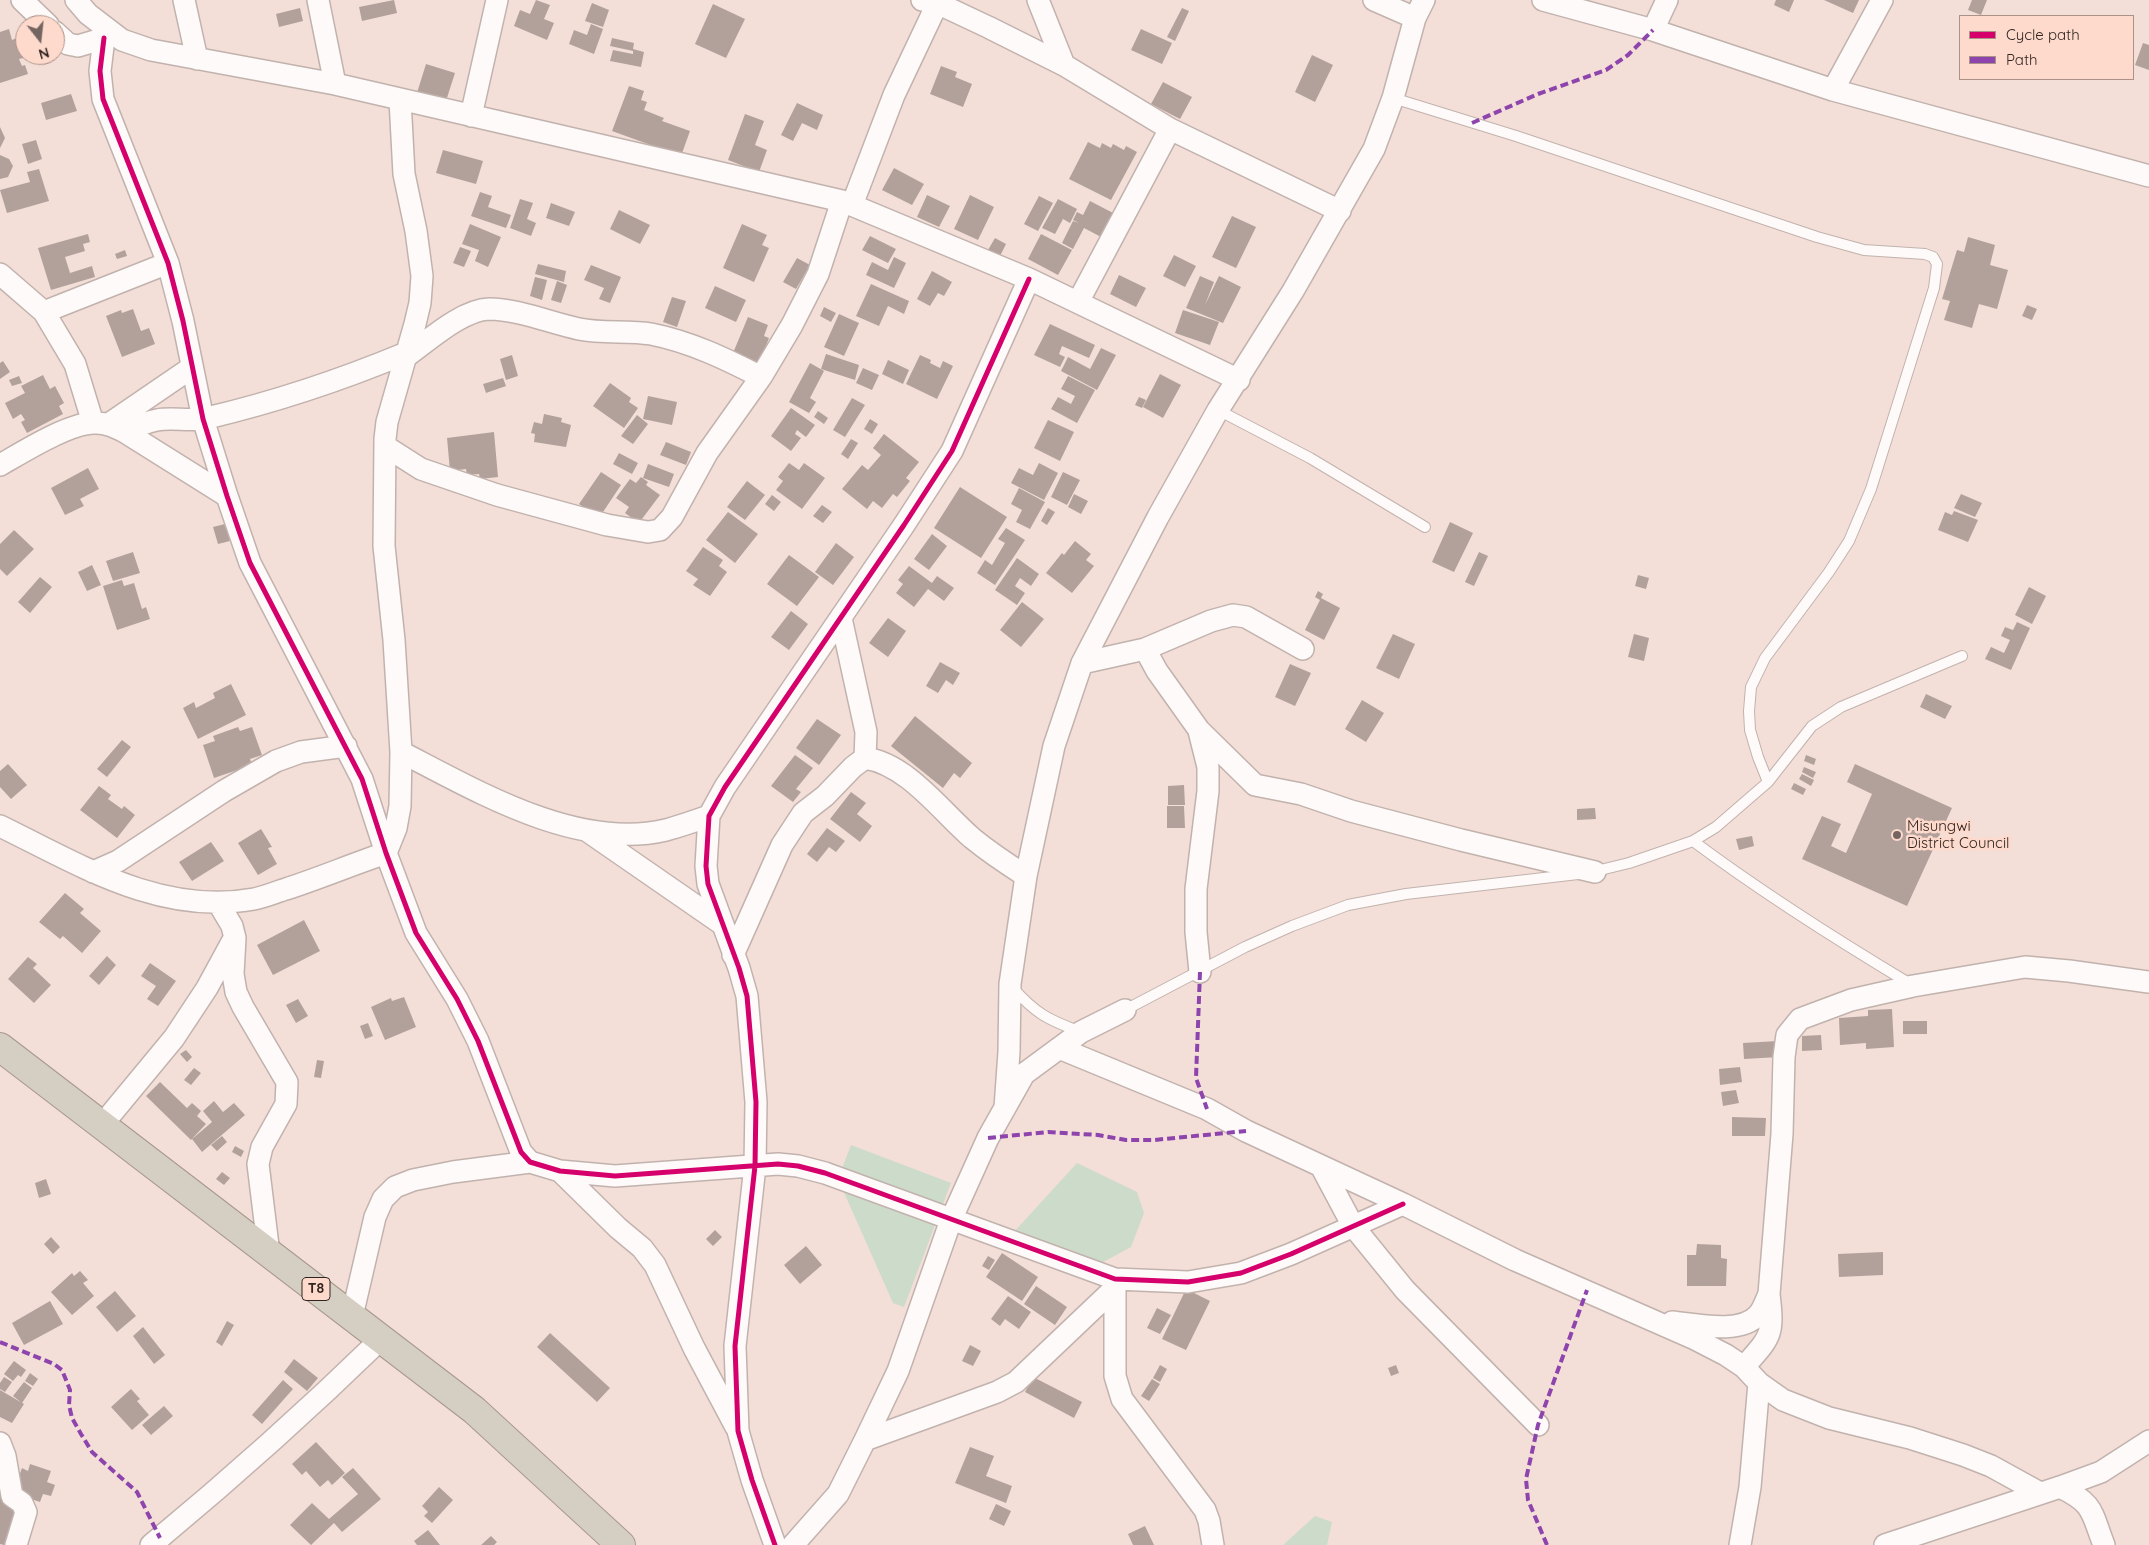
<!DOCTYPE html>
<style>
body{margin:0}
#map{position:relative;width:2149px;height:1545px;overflow:hidden;background:#f3dfd8;font-family:Quicksand,sans-serif}
canvas{display:block}
.legend{position:absolute;left:1959px;top:15px;width:175px;height:65px;box-sizing:border-box;background:#fedacd;border:1px solid #ac9187;margin:0;padding:6px 9px;list-style:none;font-size:15px;color:#31241f}
.legend li{display:flex;align-items:center;gap:10px;height:25px}
.legend b{width:25px;border:1px solid #ac9187}
.north{position:absolute;left:15px;top:15px;width:50px;height:50px;box-sizing:border-box;background:#fedacd;border:1px solid #ac9187;border-radius:50%;rotate:164deg;font-size:14px;font-weight:700;line-height:20px;text-align:center;color:#31241f}
.north::after{content:'';display:block;margin:auto;width:18px;height:22px;background:#756560;clip-path:polygon(50% 0,100% 100%,50% 72%,0 100%)}
</style>
<div id="map">
<canvas width="2149" height="1545"></canvas>
<ul class="legend">
<li><b style="height:6px;background:#d6006c"></b>Cycle path</li>
<li><b style="height:6px;background:#8e44ad"></b>Path</li>
</ul>
<div class="north">N</div>
</div>
<script>
const context = document.querySelector('canvas').getContext('2d');
context.lineJoin = 'round';
function paint(path, color) {
  context.fillStyle = color;
  context.fill(path, 'evenodd');
}
function trace(path, color, width, dash) {
  context.strokeStyle = color;
  context.lineWidth = width;
  context.lineCap = dash ? 'butt' : 'round';
  context.setLineDash(dash || []);
  context.stroke(path);
}
function label(font, color, halo, rows, align = 'center') {
  context.font = font + ' Quicksand,sans-serif';
  context.lineWidth = 5;
  context.setLineDash([]);
  context.textBaseline = 'middle';
  context.strokeStyle = halo;
  context.fillStyle = color;
  for (const [text, x, y, turn = 0] of rows) {
    context.save();
    context.translate(x, y);
    context.rotate((+turn || 0) * Math.PI / 180);
    context.textAlign = isNaN(turn) ? turn : align;
    if (halo) context.strokeText(text, 0, 0);
    context.fillText(text, 0, 0);
    context.restore();
  }
}
const green = new Path2D(`
 M851 1145 951 1183 904 1307 893 1303 838 1179Z
 M1077 1163 1137 1192 1144 1213 1131 1247 1094 1267 1013 1233Z
 M1315 1516 1332 1522 1327 1545H1283Z`);
const building = new Path2D(`
 M394 0 397 13 362 21 359 7Z
 M536 0 550 5 544 19 554 23 547 40 514 26 520 10 530 14Z
 M1776 0H1794L1789 12 1774 5Z
 M1824 0H1859L1853 13Z
 M1972 0H1987L1981 15 1968 10Z
 M592 3 609 10 603 27 585 21Z
 M713 4 745 19 726 58 695 44Z
 M300 8 303 21 279 27 276 14Z
 M1182 8 1189 11 1175 41 1167 37Z
 M591 24 603 29 594 54 569 44 574 30 587 35Z
 M9 29 12 40 17 38 23 58 19 59 22 66 25 65 28 74 0 83V32Z
 M1141 29 1172 43 1162 64 1131 50Z
 M612 38 634 43 633 49 644 52 641 67 610 61 613 50 633 54V51L610 46Z
 M2143 43 2149 45V70L2135 65Z
 M1312 55 1333 65 1315 102 1295 92Z
 M426 64 455 73 445 104 416 96Z
 M941 66 957 72 955 77 972 84 963 107 930 94Z
 M1163 82 1192 97 1180 119 1151 104Z
 M629 86 644 91 641 100 647 102 644 110 664 118 662 121 690 131 681 156 612 131Z
 M71 94 77 111 46 120 41 103Z
 M797 103 823 115 817 130 802 123 793 141 781 135Z
 M745 114 764 121 755 145 767 150 759 172 728 160Z
 M0 127 5 138 0 148Z
 M36 140 42 159 28 164 22 144Z
 M1088 142 1100 148 1102 143 1111 148 1113 144 1124 150 1126 146 1137 152 1111 200 1069 179Z
 M443 150 483 161 476 184 436 173Z
 M0 155 9 159 13 166 8 177 0 179Z
 M894 168 924 184 912 205 882 190Z
 M39 169 49 201 7 213 0 190 30 182 27 172Z
 M480 192 492 196 488 207 511 215 506 228 471 216Z
 M927 195 950 206 939 227 917 217Z
 M970 195 994 207 978 240 954 229Z
 M1039 196 1053 203 1038 231 1024 224Z
 M520 199 533 203 527 219 536 223 531 236 510 228Z
 M1058 199 1077 209 1070 223 1063 219 1055 234 1042 228Z
 M1090 201 1115 214 1103 238 1084 228 1073 249 1062 243 1073 221 1079 223 1073 220 1077 212 1083 215Z
 M551 203 575 212 569 226 546 218Z
 M619 210 650 225 640 244 610 229Z
 M1232 216 1256 227 1236 268 1212 257Z
 M470 224 501 237 488 267 475 261 479 250 462 244Z
 M742 224 767 235 762 245 769 248 754 282 723 268Z
 M88 234 90 242 83 244 85 251 65 257 70 273 92 266 95 277 51 290 38 248Z
 M1041 234 1072 250 1058 275 1028 259Z
 M870 236 896 249 888 263 862 250Z
 M1968 237 1995 245 1990 265 2008 270 1997 309 1979 304 1972 328 1944 320 1950 301 1942 299 1957 250 1964 252Z
 M995 238 1006 244 1000 256 988 250Z
 M460 247 471 251 464 267 453 263Z
 M125 250 127 256 117 259 115 254Z
 M1174 255 1196 266 1185 287 1163 276Z
 M894 257 906 263 894 288 866 275 872 262 888 270Z
 M797 258 810 265 796 289 783 282Z
 M538 264 566 271 564 282 535 274Z
 M591 265 621 277 610 303 599 299 604 288 584 280Z
 M932 271 952 282 944 296 938 293 930 306 917 299Z
 M1119 275 1146 288 1136 307 1110 294Z
 M1200 276 1214 282 1205 305 1219 276 1241 287 1223 323 1186 308Z
 M535 277 547 280 542 300 530 296Z
 M557 281 567 285 561 303 551 300Z
 M871 284 909 301 904 314 888 306 879 326 856 316Z
 M715 286 746 300 736 322 705 308Z
 M672 297 686 301 677 327 663 322Z
 M2027 305 2037 309 2032 320 2022 316Z
 M824 307 836 313 831 322 820 316Z
 M133 309 141 331 149 328 155 344 122 357 106 316 121 310 122 313Z
 M1183 310 1219 322 1210 345 1175 333Z
 M839 314 859 323 844 356 824 347Z
 M748 317 768 325 764 336 769 338 759 364 733 353Z
 M1050 324 1095 345 1089 358 1062 346 1059 354 1065 357 1060 367 1034 355Z
 M1101 348 1116 355 1097 390 1061 371 1068 357 1090 369Z
 M826 354 859 365 855 380 821 369Z
 M512 355 518 376 506 380 500 359Z
 M920 355 931 360 930 363 940 368 943 361 953 366 937 399 906 384Z
 M888 360 909 370 903 384 882 374Z
 M3 361 10 372 0 379V363Z
 M810 363 824 371 810 398 816 402 809 413 789 402Z
 M863 368 879 375 872 390 856 383Z
 M1160 374 1181 385 1163 418 1143 407Z
 M43 375 50 389 55 386 64 403 59 406 63 414 27 433 21 422 25 420 21 414 13 419 5 403 25 393 21 386Z
 M19 376 22 383 12 386 9 380Z
 M1068 376 1095 390 1077 423 1051 409 1058 397 1071 404 1075 396 1061 389Z
 M503 378 506 386 486 393 483 384Z
 M610 383 631 398 629 402 638 408 624 428 593 406Z
 M648 396 677 402 672 425 643 419Z
 M1139 397 1146 400 1142 408 1135 405Z
 M852 398 865 405 845 437 833 430Z
 M791 408 815 425 806 437 797 430 795 434 801 438 791 451 771 436Z
 M818 411 828 418 824 424 814 417Z
 M544 414 562 418 561 422 571 425 566 447 534 442 535 434 531 433 534 422 542 424Z
 M637 415 648 424 633 444 621 436Z
 M870 419 878 424 872 434 864 429Z
 M1048 420 1074 432 1060 461 1034 448Z
 M494 432 498 477 480 479 479 474 467 475 466 469 450 471 447 438Z
 M884 434 919 462 906 478 910 481 897 497 893 494 882 508 873 501 867 509 842 489 862 465 868 470 881 455 873 448Z
 M851 439 858 443 848 459 841 454Z
 M666 442 691 452 686 465 660 455Z
 M619 453 638 463 632 474 613 464Z
 M789 463 799 470 804 463 825 478 802 509 776 490 783 481 778 477Z
 M1039 463 1058 473 1044 500 1011 483 1019 468 1033 475Z
 M648 464 674 474 669 487 643 478Z
 M88 468 99 489 80 499 84 506 65 515 51 488Z
 M601 472 621 485 599 518 579 504Z
 M1063 472 1080 480 1067 505 1051 497Z
 M641 477 648 482 646 485 660 495 639 523 625 513 629 507 616 498 630 479 636 483Z
 M747 481 765 495 745 520 727 507Z
 M960 487 1007 517 981 558 934 528Z
 M1019 488 1045 502 1030 529 1016 522 1022 510 1011 504Z
 M1074 494 1088 501 1081 514 1068 507Z
 M1961 494 1982 503 1975 517 1954 508Z
 M772 495 781 502 774 511 765 504Z
 M822 505 832 512 823 523 813 516Z
 M1048 508 1055 512 1047 525 1041 521Z
 M1954 511 1978 520 1968 542 1938 530 1945 512 1952 515Z
 M728 512 758 534 735 563 706 540Z
 M1450 522 1473 533 1454 572 1432 562Z
 M225 524 230 541 218 544 213 527Z
 M1006 528 1025 540 995 585 977 573 985 560 992 565 1005 543 998 539Z
 M14 530 34 549 7 576 0 569V544Z
 M932 534 947 546 929 570 914 559Z
 M1075 541 1091 554 1086 560 1094 566 1072 593 1046 573 1062 553 1064 555Z
 M836 543 854 557 833 585 815 572Z
 M703 547 723 560 719 566 727 572 710 596 693 585 698 579 686 571Z
 M133 552 140 573 113 581 106 561Z
 M1479 552 1488 556 1474 586 1465 582Z
 M789 555 819 577 797 606 767 584Z
 M1017 558 1039 574 1031 586 1020 578 1015 586 1025 593 1017 605 995 590Z
 M92 565 101 585 87 591 78 572Z
 M909 566 932 583 937 576 954 588 944 601 928 589 914 607 896 593 903 584 898 580Z
 M1638 575 1649 578 1646 589 1635 586Z
 M40 577 52 587 30 613 18 602Z
 M122 580 124 586 134 583 142 609 146 607 150 619 117 630 103 586Z
 M2029 587 2046 596 2032 624 2015 615Z
 M1318 591 1323 594 1321 598 1340 608 1324 640 1305 630 1320 600 1315 597Z
 M1022 602 1044 619 1021 647 1000 630Z
 M791 611 808 624 789 650 771 637Z
 M888 618 906 631 888 657 869 643Z
 M2017 622 2030 628 2011 670 1985 659 1991 647 2004 653 2010 640 2001 636 2005 627 2013 630Z
 M1393 634 1415 644 1399 679 1376 668Z
 M1634 634 1649 638 1644 661 1628 657Z
 M940 662 960 673 953 685 946 680 938 693 926 686Z
 M1290 664 1311 673 1295 706 1275 697Z
 M231 684 246 715 198 739 183 708 194 702 196 708 215 698 213 693Z
 M1926 694 1952 706 1945 719 1920 707Z
 M1362 700 1384 713 1366 742 1345 729Z
 M915 716 972 763 960 778 954 773 943 788 891 746Z
 M817 719 841 735 819 765 796 748Z
 M238 727 240 731 252 727 262 755 250 759 252 765 214 778 203 745 215 741 213 736Z
 M122 740 131 747 107 777 97 769Z
 M795 755 813 768 796 789 801 792 793 802 771 786Z
 M1806 755 1816 759 1814 765 1804 761Z
 M8 764 27 785 11 799 0 787V771Z
 M1855 764 1952 808 1907 906 1802 859 1822 816 1841 824 1831 846 1846 853 1872 794 1847 782Z
 M1804 767 1816 772 1813 778 1802 772Z
 M1802 774 1814 780 1811 786 1799 779Z
 M1794 783 1806 789 1803 795 1791 789Z
 M1184 785 1185 805H1168V786Z
 M99 786 111 795 108 799 122 809 124 806 135 815 117 838 80 810Z
 M851 792 866 803 857 814 872 826 860 842 830 819Z
 M1167 806H1184L1185 828H1167Z
 M1595 808 1596 819 1577 820V809Z
 M827 828 845 841 836 852 829 847 817 862 807 854Z
 M261 829 272 847 268 848 277 864 258 875 238 843Z
 M1752 836 1754 846 1739 850 1736 839Z
 M211 842 224 861 192 881 179 862Z
 M65 893 84 909 80 913 101 931 82 953 63 936 60 939 39 922Z
 M304 920 320 951 273 975 257 945Z
 M107 956 116 965 99 985 89 976Z
 M28 957 37 964 33 968 51 985 34 1003 8 979Z
 M150 963 176 981 158 1006 147 999 156 986 141 976Z
 M404 997 416 1027 385 1040 371 1007 391 998 392 1001Z
 M298 999 308 1016 296 1023 286 1005Z
 M1892 1009 1894 1047 1866 1049V1043L1840 1045 1839 1018 1868 1016V1010Z
 M1903 1021H1927V1034H1903Z
 M368 1023 373 1036 365 1039 360 1026Z
 M1821 1035 1822 1050 1802 1051V1036Z
 M1778 1041 1779 1057 1744 1059 1743 1043Z
 M186 1050 192 1057 187 1062 180 1054Z
 M317 1060 324 1061 321 1078 314 1077Z
 M1740 1067 1742 1082 1720 1085 1719 1069Z
 M194 1068 201 1073 191 1085 184 1080Z
 M160 1082 187 1108 192 1103 201 1111 197 1116 206 1124 191 1140 146 1096Z
 M1736 1090 1739 1103 1723 1106 1721 1092Z
 M214 1101 223 1112 234 1103 245 1115 202 1152 192 1139 212 1122 203 1111Z
 M1732 1117 1766 1118 1765 1136H1732Z
 M222 1136 227 1142 217 1151 211 1145Z
 M235 1146 244 1151 241 1157 232 1152Z
 M222 1172 230 1178 224 1185 216 1179Z
 M46 1179 51 1194 39 1198 35 1183Z
 M715 1230 722 1237 713 1246 706 1239Z
 M51 1237 60 1247 53 1254 44 1244Z
 M1697 1244 1721 1245V1258L1727 1259 1726 1286H1687V1255H1696Z
 M806 1246 822 1265 800 1284 784 1265Z
 M1883 1252V1275L1839 1277 1838 1254Z
 M1002 1253 1038 1277 1022 1301 986 1277Z
 M988 1256 995 1260 989 1270 982 1266Z
 M80 1271 88 1280 83 1283 94 1296 72 1315 51 1292 72 1273 74 1276Z
 M1036 1286 1067 1307 1055 1325 1024 1304Z
 M1186 1289 1210 1301 1186 1350 1162 1339Z
 M115 1291 136 1316 117 1332 96 1307Z
 M1008 1296 1031 1312 1019 1329 1005 1319 1000 1326 991 1319Z
 M50 1301 63 1324 24 1345 12 1323Z
 M1157 1308 1171 1315 1160 1334 1147 1328Z
 M227 1321 234 1325 222 1346 216 1342Z
 M143 1327 165 1355 154 1364 133 1336Z
 M550 1333 610 1388 597 1402 537 1347Z
 M970 1345 981 1351 973 1366 962 1361Z
 M294 1359 318 1378 307 1391 284 1372Z
 M14 1361 26 1370 21 1377 18 1375 13 1381 4 1374Z
 M1160 1365 1167 1369 1160 1382 1153 1378Z
 M1396 1365 1399 1373 1391 1376 1388 1368Z
 M30 1373 38 1379 33 1386 25 1381Z
 M4 1377 12 1382 5 1392 0 1389V1383Z
 M1033 1377 1082 1402 1074 1418 1025 1392Z
 M1152 1379 1160 1384 1149 1401 1141 1396Z
 M283 1380 293 1389 262 1424 252 1415Z
 M24 1382 32 1388 22 1403 13 1396Z
 M131 1389 140 1399 137 1401 149 1415 132 1430 111 1407Z
 M0 1390 24 1404 12 1423 0 1417Z
 M164 1406 173 1416 151 1435 142 1425Z
 M316 1442 345 1473 332 1485 328 1480 320 1487 306 1471 302 1475 292 1464Z
 M970 1447 994 1456 986 1476 1012 1486 1006 1503 955 1483Z
 M30 1464 51 1471 47 1482 55 1485 51 1496 43 1494 40 1502 13 1493 22 1468 28 1471Z
 M353 1468 381 1499 342 1532 334 1523 311 1545 290 1525 312 1503 329 1519 358 1494 342 1477Z
 M439 1487 453 1500 432 1523 424 1516 428 1512 422 1506Z
 M0 1497 21 1506 4 1545 0 1544Z
 M996 1504 1011 1511 1004 1526 989 1519Z
 M1145 1526 1154 1545H1133L1128 1534Z
 M428 1530 440 1545H417L414 1541Z
 M491 1536 497 1542 494 1545H481Z`);
const lane = new Path2D(`
 M1393 98 1516 136 1817 237 1864 250 1925 254 1933 257 1937 264 1934 288 1871 489 1849 541 1829 572 1765 658 1751 687 1749 711 1750 730 1758 757 1768 782
 M1218 410 1310 458 1425 527
 M1693 841C1764 894 1837 940 1912 985
 M1592 872 1629 863 1693 841 1716 827 1768 782 1812 726 1841 707 1962 656
 M1012 987C1035 1013 1048 1020 1081 1032
 M1125 1010 1245 947 1292 926 1348 905 1406 894 1578 874`);
const street = new Path2D(`
 M22 0 48 25
 M76 0 88 14 122 40 151 50 335 84 842 201 1029 279 1239 380
 M184 0 197 59
 M318 0 335 84
 M922 0 937 3 988 27 1064 65 1170 129 1340 211
 M1038 0 1064 65
 M1374 0 1415 18
 M1543 0 1653 30 1833 90 2149 176
 M1653 30 1667 0
 M55 32 68 44 78 46 115 35
 M104 38 100 71 103 99 168 263 183 321 203 419 227 496 250 563 362 779 386 853 416 933 457 999 478 1041 521 1152 530 1162 560 1171 615 1176 778 1164 798 1166 825 1173 1115 1279 1188 1282 1241 1273 1291 1254 1403 1204
 M1833 90 1882 0
 M471 116 497 0
 M852 205 894 95 939 0
 M0 274 44 312 75 364 93 423
 M1078 302 1170 129
 M44 312 168 263
 M404 358C427 342 461 310 489 309 517 309 551 323 579 329 603 334 628 330 651 334 691 342 726 359 761 377
 M109 424 191 368
 M125 432C135 427 146 422 157 420 173 417 191 422 207 418 275 402 341 380 406 353
 M385 446 421 469 497 495 607 525 648 532 660 530 672 517 707 453 761 377 792 325 818 274 842 201
 M0 465C23 452 70 422 96 423 107 423 115 427 125 432L227 496
 M841 618 866 732 865 758
 M1145 649 1157 671 1199 730 1255 785 1301 794 1351 811 1461 840 1595 872
 M1082 663 1145 649 1211 621 1233 615 1246 617 1303 649
 M1199 731 1208 767V791L1196 889V932L1200 972
 M401 752C477 791 577 851 666 830 680 826 695 821 709 816
 M0 826C80 865 161 916 254 899 265 897 276 892 286 889 320 878 353 864 386 853L396 828 400 806 401 752 394 640 384 546 385 439 387 422 415 324 420 303 422 276 416 231 404 174 400 100
 M586 830 722 924
 M93 872 118 861 224 791 276 761 301 752 346 746
 M219 904 232 926 235 938 233 974 236 992 243 1007 287 1082 286 1104 262 1147 258 1164 269 1254
 M733 955 782 845 803 813 825 796 853 767 865 758C907 764 941 811 972 838 989 852 1007 864 1026 876
 M1059 1048 1207 1109 1246 1131 1403 1204 1515 1260 1695 1339 1726 1355 1744 1367 1759 1383 1783 1400 1829 1418 1910 1438 1963 1455 1991 1466 2040 1493
 M1005 1108 1009 1052 1010 984 1026 876 1054 746 1082 663 1158 517 1218 410 1293 291 1374 149 1393 98 1415 18 1424 0
 M102 1125 174 1038 207 988 232 942
 M1321 1166 1353 1226 1405 1290 1538 1425
 M560 1171 618 1228 642 1248 655 1265 694 1348 736 1427
 M1115 1279V1376L1122 1399 1205 1510 1209 1521 1213 1545
 M352 1316 375 1217 383 1199 395 1187 413 1180 453 1172 530 1162
 M1672 1322C1695 1324 1740 1335 1758 1315 1763 1310 1766 1300 1769 1294L1782 1134 1784 1057 1787 1035 1800 1019 1851 1000 1913 986 2025 967 2069 971 2149 982
 M1744 1367C1771 1336 1774 1336 1769 1294
 M865 1440 997 1392 1016 1382 1115 1288
 M0 1443 5 1456 12 1496 22 1503 26 1512 16 1545
 M2060 1487C2095 1504 2091 1512 2104 1545
 M151 1545C231 1479 308 1410 382 1338
 M775 1545 752 1480 738 1431 735 1346 755 1166 756 1102 747 996 739 968 708 884 706 866 709 816 725 787 904 525 952 451 1029 279
 M793 1545 838 1494 865 1440 898 1371 951 1220 988 1138 1024 1074 1081 1032 1125 1010
 M1740 1545 1750 1487 1759 1383
 M1885 1545 2060 1487 2101 1472 2149 1441`);
const highway = new Path2D(`
 M0 1047 474 1410 621 1545`);
const quiet = new Path2D(`
 M1472 123 1538 94 1606 70 1628 55 1653 30
 M1200 972 1196 1078 1207 1109
 M988 1138 1048 1132 1098 1135 1126 1140H1154L1246 1131
 M0 1342 54 1364 62 1370 70 1390 69 1405 72 1418 81 1434 92 1452 137 1492 160 1538
 M1547 1545 1528 1500 1526 1479 1538 1425 1587 1290`);
const cycleway = new Path2D(`
 M104 38 100 71 103 99 168 263 183 321 203 419 227 496 250 563 362 779 386 853 416 933 457 999 478 1041 521 1152 530 1162 560 1171 615 1176 778 1164 798 1166 825 1173 1115 1279 1188 1282 1241 1273 1291 1254 1403 1204
 M775 1545 752 1480 738 1431 735 1346 755 1166 756 1102 747 996 739 968 708 884 706 866 709 816 725 787 904 525 952 451 1029 279`);
const markers = [
 [1897,835,5,"#756560"]
];
const shields = [
 [316,1289,28]
];
const shieldNames = [
 ["T8",316,1289]
];
const poiNames = [
 ["Misungwi",1907,826],
 ["District Council",1907,843]
];
paint(green, '#ccdbca');
paint(building, '#b2a19b');
trace(lane, '#c2b2ad', 12);
trace(street, '#c2b2ad', 24);
trace(highway, '#a7998a', 30);
trace(lane, '#fdfaf9', 10);
trace(street, '#fdfaf9', 21);
trace(highway, '#d5cec3', 28);
trace(quiet, '#8e44ad', 4, [8, 4]);
trace(cycleway, '#d6006c', 5);
for (const [x, y, r, color] of markers) {
  const dot = new Path2D();
  dot.arc(x, y, r, 0, 2 * Math.PI);
  context.fillStyle = color;
  context.fill(dot);
  trace(dot, '#fedacd', 2);
}
for (const [x, y, w] of shields) {
  const box = new Path2D();
  box.roundRect(x - w / 2, y - 11.5, w, 23, 4);
  context.fillStyle = '#fedacd';
  context.fill(box);
  trace(box, '#31241f', 1);
}
label('bold 14px', '#31241f', null, shieldNames);
label('15px', '#31241f', '#fedacd', poiNames, 'left');
</script>
